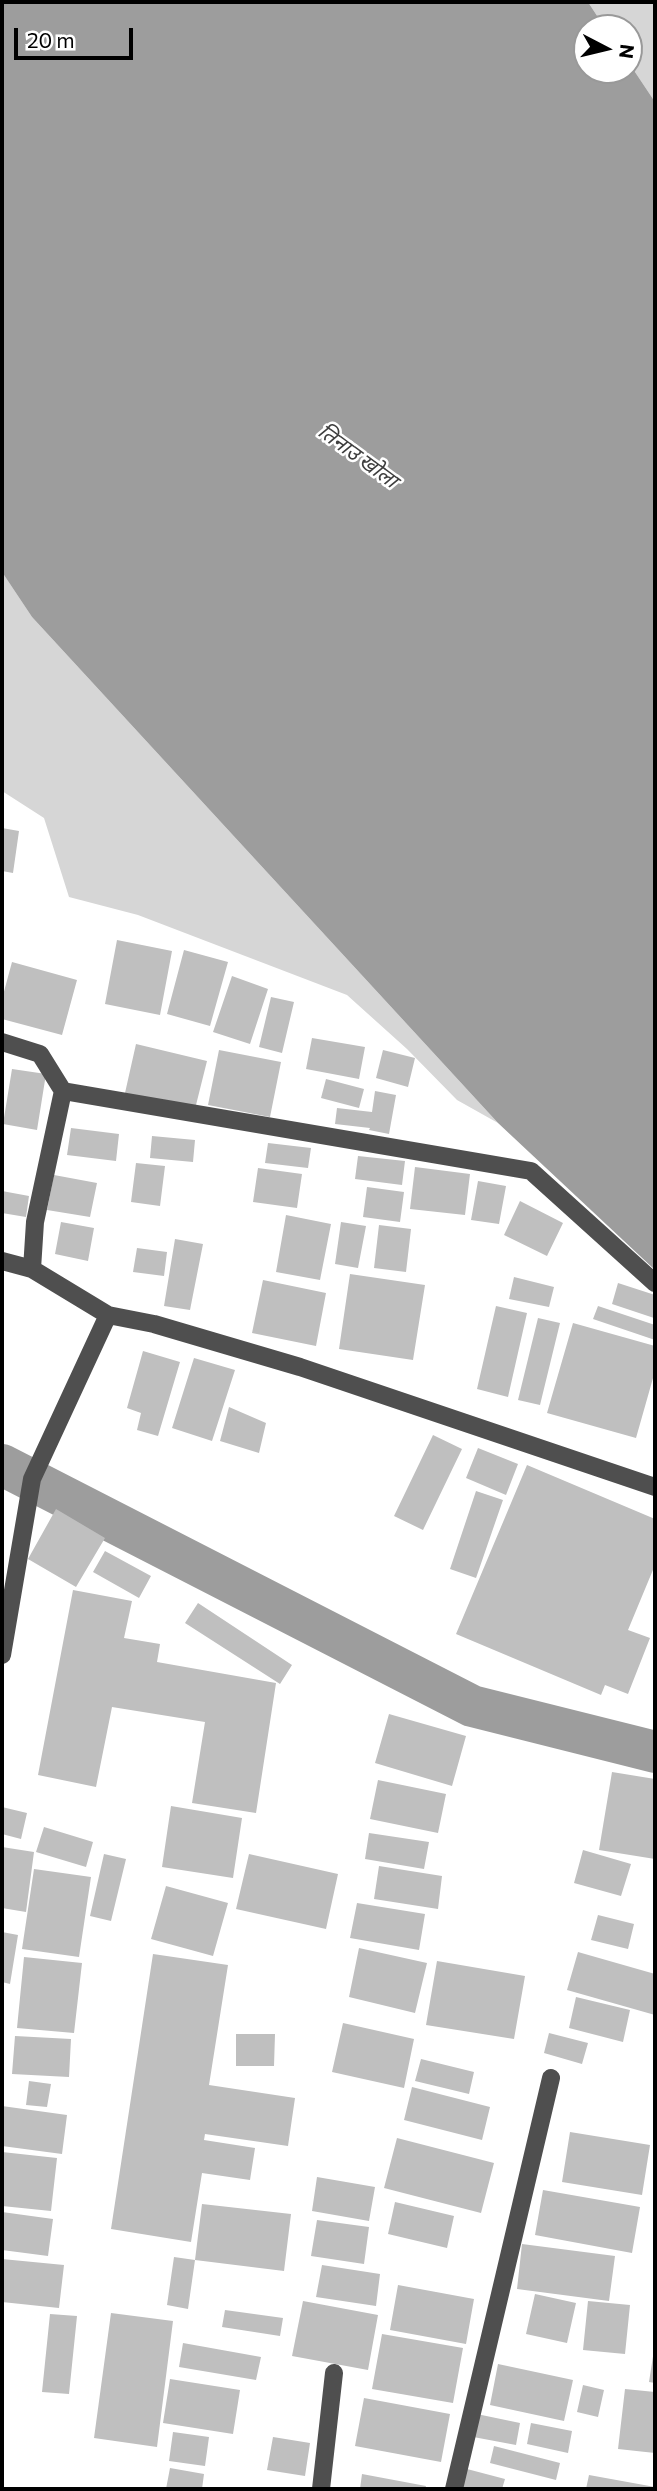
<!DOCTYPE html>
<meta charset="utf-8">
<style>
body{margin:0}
#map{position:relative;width:657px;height:2491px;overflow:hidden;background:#fff;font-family:Commissioner,sans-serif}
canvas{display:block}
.frame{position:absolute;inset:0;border:4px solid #000;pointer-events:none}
.north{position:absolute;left:573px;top:14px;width:70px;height:70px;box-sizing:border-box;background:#fff;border:2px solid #999;border-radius:50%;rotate:97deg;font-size:19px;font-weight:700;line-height:28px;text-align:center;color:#000}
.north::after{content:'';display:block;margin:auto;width:24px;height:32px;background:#000;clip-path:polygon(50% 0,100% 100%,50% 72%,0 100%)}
.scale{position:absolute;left:14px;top:28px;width:119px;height:32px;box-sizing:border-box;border:4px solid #000;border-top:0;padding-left:9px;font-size:21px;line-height:24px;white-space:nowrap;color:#000;-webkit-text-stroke:5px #fff;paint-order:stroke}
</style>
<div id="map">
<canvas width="657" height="2491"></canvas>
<div class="frame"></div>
<div class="north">N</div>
<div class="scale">20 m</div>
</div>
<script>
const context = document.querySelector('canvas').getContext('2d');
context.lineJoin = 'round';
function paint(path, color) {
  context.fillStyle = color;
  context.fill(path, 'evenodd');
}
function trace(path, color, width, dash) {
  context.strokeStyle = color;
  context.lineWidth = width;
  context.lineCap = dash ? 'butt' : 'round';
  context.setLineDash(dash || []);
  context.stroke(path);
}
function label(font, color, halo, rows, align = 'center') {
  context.font = font + ' Commissioner,"Noto Sans Devanagari",sans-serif';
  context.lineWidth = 5;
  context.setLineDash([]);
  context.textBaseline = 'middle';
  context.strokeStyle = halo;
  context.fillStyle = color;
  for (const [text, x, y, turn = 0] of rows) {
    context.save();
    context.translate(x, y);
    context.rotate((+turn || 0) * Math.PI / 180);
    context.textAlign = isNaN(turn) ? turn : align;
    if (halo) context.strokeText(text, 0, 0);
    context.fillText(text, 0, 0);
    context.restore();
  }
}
const green = new Path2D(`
 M588 2H655V102L629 63V28H605Z
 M2 572 32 617 498 1123 457 1100 407 1049 347 995 138 915 69 897 44 818 2 791Z`);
const water = new Path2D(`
 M2 2H588L605 28H587V70H629V63L655 102V1270L498 1123 32 617 2 572Z`);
const canal = new Path2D(`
 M2 1465 472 1706 655 1752`);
const building = new Path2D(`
 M2 828 19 831 13 873 2 871Z
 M117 940 172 951 160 1015 105 1004Z
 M184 950 228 962 210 1026 167 1014Z
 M12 962 77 980 62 1035 2 1019V999Z
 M232 976 268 989 250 1044 213 1032Z
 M271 997 294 1002 282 1053 259 1047Z
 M312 1038 365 1047 359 1079 306 1069Z
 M136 1044 207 1061 195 1109 125 1093Z
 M219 1050 281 1062 270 1117 208 1105Z
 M383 1050 415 1058 408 1087 376 1078Z
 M12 1069 46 1074 37 1130 3 1124Z
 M326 1079 364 1089 359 1108 321 1098Z
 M375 1091 396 1095 389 1134 369 1130 370 1128 335 1124 337 1108 372 1112Z
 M71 1128 119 1134 116 1161 67 1155Z
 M152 1136 195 1140 193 1162 150 1158Z
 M268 1143 311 1148 308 1168 265 1163Z
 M358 1156 405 1161 402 1185 355 1179Z
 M136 1163 165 1166 160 1206 131 1202Z
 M415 1167 470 1174 465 1215 410 1209Z
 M258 1168 302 1174 297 1208 253 1202Z
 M54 1175 97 1183 90 1217 47 1210Z
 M478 1181 506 1186 499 1224 471 1220Z
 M367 1187 404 1192 400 1222 363 1217Z
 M2 1191 29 1196 26 1217 2 1213Z
 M520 1201 563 1223 547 1256 504 1235Z
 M286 1215 331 1224 320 1280 276 1272Z
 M61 1222 94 1228 88 1261 55 1254Z
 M341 1222 366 1226 358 1268 335 1264Z
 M379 1225 411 1229 406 1272 374 1268Z
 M175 1239 203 1244 190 1310 164 1306Z
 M137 1248 167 1252 164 1276 133 1272Z
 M350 1274 425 1285 413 1360 339 1349Z
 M514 1277 554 1287 549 1307 509 1299Z
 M263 1280 326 1293 316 1346 252 1333Z
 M618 1283 655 1295 654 1318 612 1304Z
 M496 1306 527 1313 508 1397 477 1389Z
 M598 1306 655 1325V1340L593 1319Z
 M538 1318 560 1323 540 1405 518 1400Z
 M573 1323 655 1346V1371L636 1438 547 1413Z
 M143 1351 180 1362 158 1436 137 1430 141 1413 127 1408Z
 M194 1358 235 1370 212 1441 172 1428Z
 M229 1407 266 1423 259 1453 220 1441Z
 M433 1435 462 1449 423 1530 394 1516Z
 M478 1448 518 1464 506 1495 466 1478Z
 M527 1465 655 1519V1565L628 1630 650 1638 628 1694 605 1685 601 1695 456 1634Z
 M476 1491 503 1500 476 1578 450 1569Z
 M56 1509 105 1538 76 1587 28 1559Z
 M105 1551 151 1576 139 1598 93 1572Z
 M73 1590 132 1601 124 1638 160 1644 157 1662 276 1683 256 1813 192 1803 205 1722 112 1707 96 1787 38 1775Z
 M198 1603 292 1665 280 1684 185 1623Z
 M389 1714 466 1736 452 1786 375 1763Z
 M612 1772 655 1779V1859L599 1850Z
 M378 1780 446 1794 438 1833 370 1819Z
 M171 1806 242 1818 233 1878 162 1867Z
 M2 1807 27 1813 21 1839 2 1834Z
 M44 1827 93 1842 86 1867 36 1852Z
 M369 1833 429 1842 424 1869 365 1859Z
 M2 1847 34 1852 26 1912 2 1908Z
 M583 1850 631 1864 621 1896 574 1883Z
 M104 1854 126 1859 111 1921 90 1916Z
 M249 1854 338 1874 326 1929 236 1909Z
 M379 1866 442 1876 438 1909 374 1899Z
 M34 1869 91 1877 79 1957 22 1949Z
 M166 1886 228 1903 213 1956 151 1939Z
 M357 1903 425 1914 419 1950 350 1938Z
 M598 1915 634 1924 628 1949 591 1940Z
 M2 1932 18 1935 10 1984 2 1982Z
 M359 1948 427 1963 415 2013 349 1997Z
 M578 1952 655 1974V2015L567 1990Z
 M153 1954 228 1965 209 2085 295 2098 288 2146 205 2134 204 2140 255 2148 250 2180 202 2173 191 2242 111 2229Z
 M24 1957 82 1963 74 2033 17 2028Z
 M437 1961 525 1976 514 2039 426 2025Z
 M576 1997 630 2010 623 2042 569 2028Z
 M343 2023 414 2039 404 2088 332 2072Z
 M549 2033 588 2043 582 2064 544 2053Z
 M236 2034H275L274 2066H236Z
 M15 2036 71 2039 69 2077 12 2074Z
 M421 2059 474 2072 469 2094 415 2081Z
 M29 2081 51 2084 47 2107 26 2105Z
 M412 2087 490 2107 482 2140 404 2120Z
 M2 2106 67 2115 62 2154 2 2146Z
 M570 2132 650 2145 642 2195 562 2182Z
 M397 2138 494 2163 481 2213 384 2188Z
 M2 2152 57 2158 51 2211 2 2206Z
 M317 2177 375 2187 369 2221 312 2211Z
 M543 2190 640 2207 632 2253 535 2235Z
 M395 2202 454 2216 447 2248 388 2234Z
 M202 2204 291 2214 284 2271 195 2260Z
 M2 2212 53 2219 48 2256 2 2250Z
 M317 2220 369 2227 364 2264 311 2256Z
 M522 2244 615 2256 609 2301 517 2289Z
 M174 2257 195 2260 188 2309 167 2305Z
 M2 2259 64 2265 59 2308 2 2302Z
 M322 2265 380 2274 376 2306 316 2297Z
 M398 2285 474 2299 466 2344 390 2330Z
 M535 2294 576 2303 567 2343 526 2334Z
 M303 2301 378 2315 368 2370 292 2356Z
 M588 2301 630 2305 625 2354 583 2350Z
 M225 2310 283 2318 280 2336 222 2327Z
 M111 2313 173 2321 157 2447 94 2438Z
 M50 2314 77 2316 69 2394 42 2392Z
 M382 2334 463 2348 453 2403 372 2389Z
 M183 2343 261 2357 256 2380 179 2367Z
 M654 2350H655V2383L649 2382Z
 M498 2364 573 2380 564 2421 490 2405Z
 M170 2379 240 2390 233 2434 163 2423Z
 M583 2385 604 2390 598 2417 577 2412Z
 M625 2389 655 2392V2453L618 2449Z
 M364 2398 450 2414 441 2462 355 2446Z
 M472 2413 520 2423 516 2445 468 2436Z
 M531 2423 572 2431 568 2453 527 2444Z
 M173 2432 209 2437 205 2466 169 2461Z
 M273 2437 310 2443 305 2476 267 2470Z
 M494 2446 560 2463 556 2480 490 2463Z
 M170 2468 204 2474 202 2489H166Z
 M467 2469 505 2479 502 2489H461Z
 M362 2474 426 2486 425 2489H360Z
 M589 2475 655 2487V2489H586Z`);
const minor = new Path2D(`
 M2 1042 40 1054 63 1091 531 1171 655 1283
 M2 1261 32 1269 108 1315 154 1324 300 1367 655 1487
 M32 1269 35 1222 63 1091
 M2 1655 32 1479 108 1315
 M321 2489 334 2373
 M454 2489 551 2078`);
const waterNames = [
 ["तिनाउ खोला",358,456,36]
];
paint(green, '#d6d6d6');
paint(water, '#9d9d9d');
trace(canal, '#9d9d9d', 42);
paint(building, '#bfbfbf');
trace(minor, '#4f4f4f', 18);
label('italic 21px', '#3e3e3e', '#fff', waterNames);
</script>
